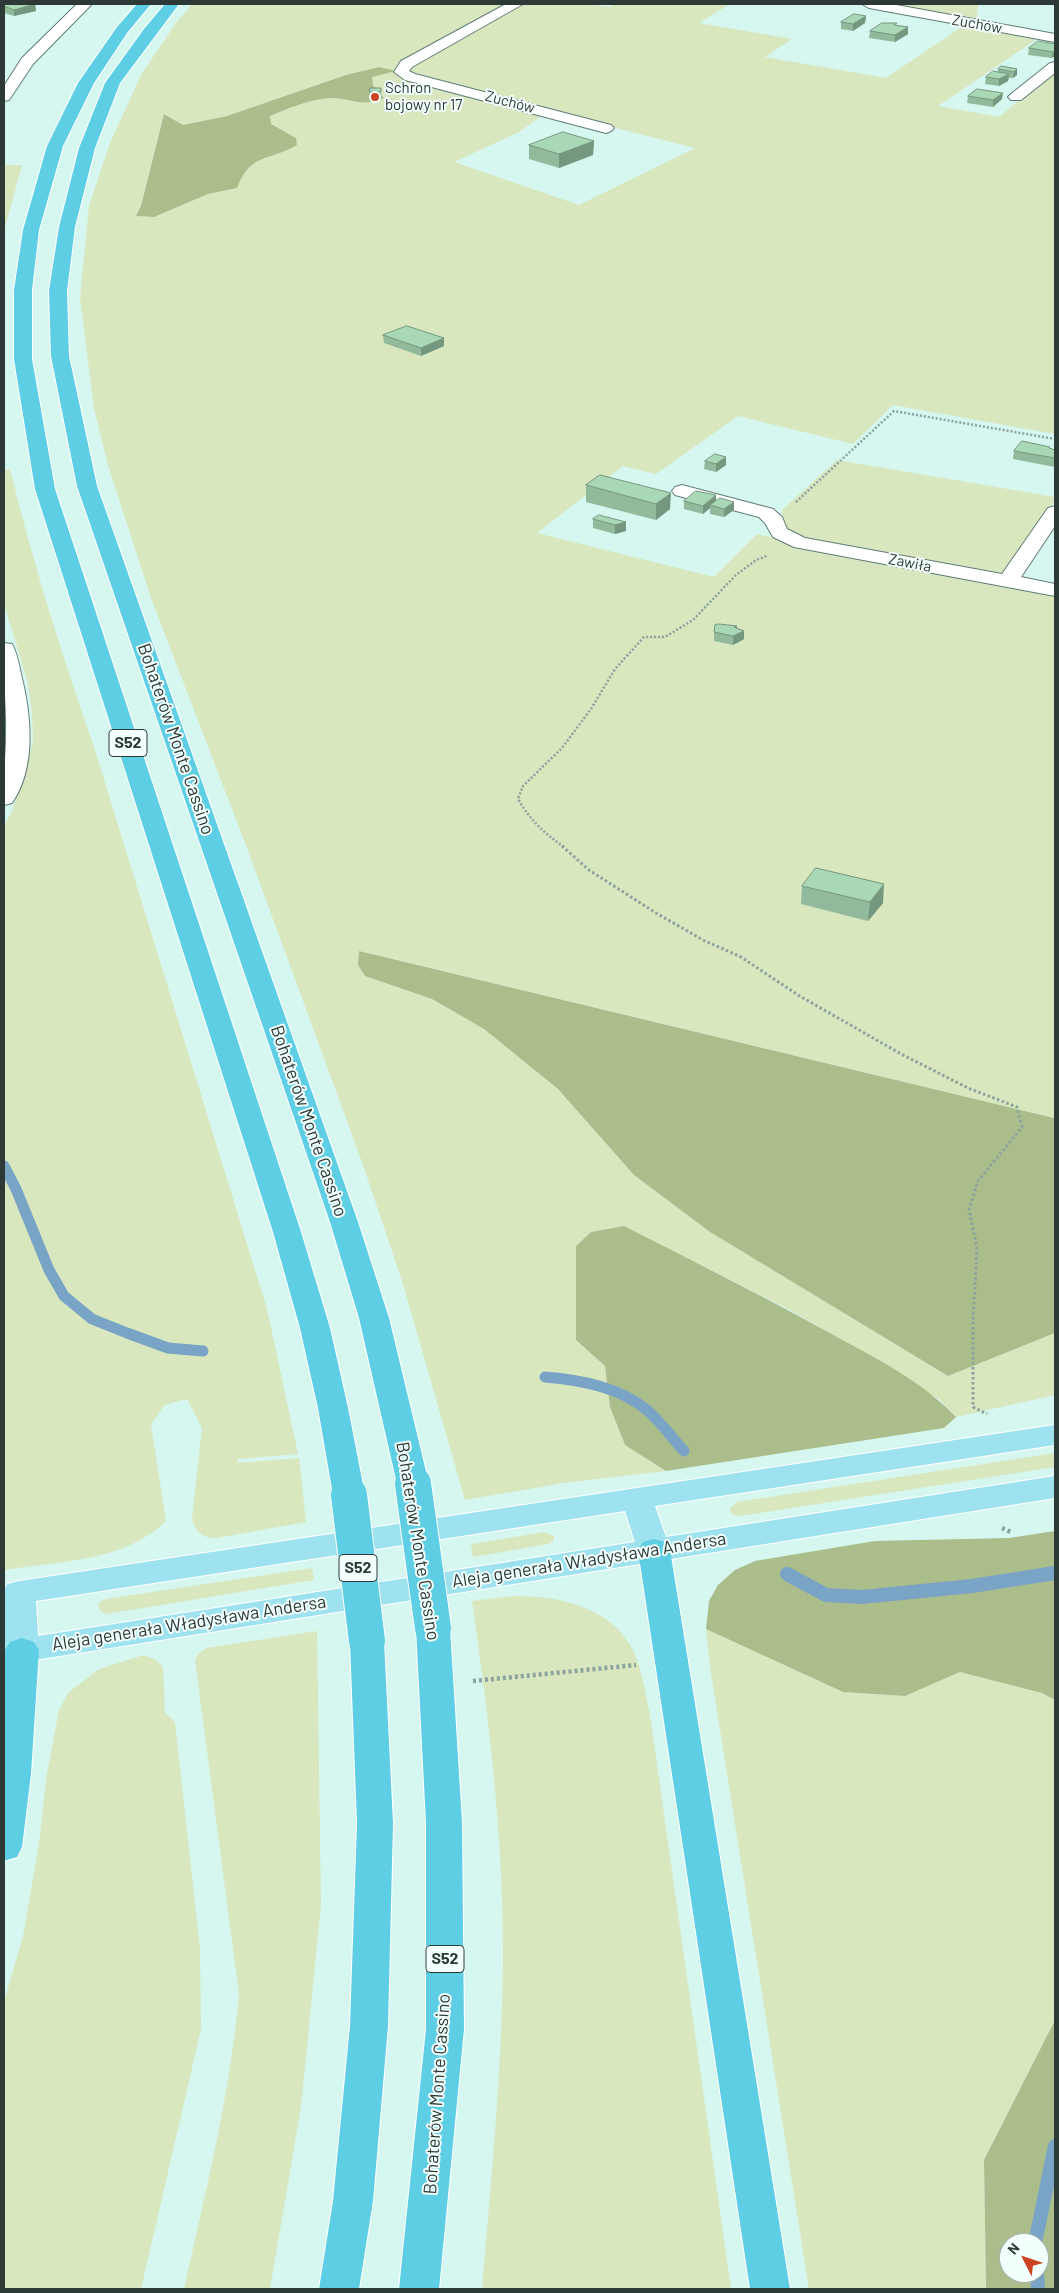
<!DOCTYPE html>
<meta charset="utf-8">
<style>
body{margin:0}
#map{position:relative;width:1059px;height:2293px;overflow:hidden;background:#d6f6f0;font-family:Barlow,sans-serif}
canvas{display:block}
.frame{position:absolute;inset:0;border:5px solid #2c3937;pointer-events:none}
.north{position:absolute;left:999px;top:2233px;width:50px;height:50px;box-sizing:border-box;background:#f2fffc;border:1px solid #a3b0ad;border-radius:50%;rotate:311deg;font-size:14px;font-weight:700;line-height:20px;text-align:center;color:#2c3937}
.north::after{content:'';display:block;margin:auto;width:18px;height:22px;background:#cc4321;clip-path:polygon(50% 0,100% 100%,50% 72%,0 100%)}
</style>
<div id="map">
<canvas width="1059" height="2293"></canvas>
<div class="frame"></div>
<div class="north">N</div>
</div>
<script>
const context = document.querySelector('canvas').getContext('2d');
context.lineJoin = 'round';
function paint(path, color) {
  context.fillStyle = color;
  context.fill(path, 'evenodd');
}
function trace(path, color, width, dash) {
  context.strokeStyle = color;
  context.lineWidth = width;
  context.lineCap = dash ? 'butt' : 'round';
  context.setLineDash(dash || []);
  context.stroke(path);
}
function label(font, color, halo, rows, align = 'center') {
  context.font = font + ' Barlow,sans-serif';
  context.lineWidth = 4;
  context.setLineDash([]);
  context.textBaseline = 'middle';
  context.strokeStyle = halo;
  context.fillStyle = color;
  for (const [text, x, y, turn = 0] of rows) {
    context.save();
    context.translate(x, y);
    context.rotate((+turn || 0) * Math.PI / 180);
    context.textAlign = isNaN(turn) ? turn : align;
    if (halo) context.strokeText(text, 0, 0);
    context.fillText(text, 0, 0);
    context.restore();
  }
}
const green = new Path2D(`
 M192 4H511L401 64 396 71 405 77 540 112 534 115 540 117 519 132 454 162 579 205 695 148 419 78 406 72V69L520 4H588L609 7 616 4H730L699 23 792 39 765 57 886 78 966 24 1040 37 938 106 999 117 1055 71V434L893 405 853 444 738 416 656 474 623 466 537 533 714 577 757 534 803 545 1055 593 1054 1118 359 951 358 965 365 976 432 999 484 1029 558 1089 634 1175 710 1232 948 1376 1055 1333V1395L956 1417 940 1400 867 1354 788 1309 624 1226 591 1232 576 1246V1340L605 1366 610 1407 625 1445 666 1471 564 1483 465 1500 403 1284 362 1162 247 848 151 598 108 465 94 408 80 298 89 206 110 143 141 75 176 23ZM379 67 395 71 372 77 373 85 384 98C360 107 352 98 330 98 310 99 289 108 270 116L271 124 296 138 297 145C268 162 251 151 237 188L208 194 154 217 136 216 141 206 164 114 183 125 227 116 346 75Z
 M878 4H978L976 22Z
 M4 165H22L4 231Z
 M837 460 1055 497V500L1007 569 998 575 804 539 784 530 782 510Z
 M10 469C33 563 62 656 94 747L267 1309 298 1454 238 1459V1463L299 1458 306 1522 216 1538C202 1538 198 1533 192 1520L202 1428 187 1399 164 1405 151 1425 166 1521C124 1562 59 1561 4 1570V826L12 811 24 779 33 741 32 714 28 683 4 604V470Z
 M1055 1453V1467L747 1515 736 1516 730 1512V1508L737 1502Z
 M544 1532 554 1536V1540L549 1544 473 1557 471 1544Z
 M312 1568 314 1580 106 1614 99 1610V1602L106 1599Z
 M512 1596C553 1595 607 1605 630 1645 642 1665 645 1692 650 1715L731 2289H482C491 2180 502 2071 503 1962 504 1841 489 1720 472 1601Z
 M706 1629 843 1692 905 1696 960 1672 1042 1693 1055 1700V2020L984 2160 986 2289H809L710 1667Z
 M317 1631 321 1905 301 2107 270 2289H184C206 2190 230 2095 239 1994L195 1660 198 1654 206 1648Z
 M144 1655 156 1660 163 1667 165 1713 175 1722 200 1949 201 2029 141 2289H4V2002L23 1936 39 1844 46 1779 59 1710 68 1693 99 1669Z`);
const forest = new Path2D(`
 M379 67 396 71 372 77 373 85 384 98C359 108 353 98 331 98 310 99 289 108 270 116L271 124 296 138 297 145C268 162 251 152 237 188L208 194 154 217 136 216 141 206 164 114 183 125 227 116 346 75Z
 M359 951 1054 1118 1055 1116V1333L948 1376 710 1232 634 1175 558 1089 484 1029 432 999 365 976 358 965Z
 M624 1226C695 1262 767 1298 837 1337 878 1359 924 1383 956 1417L944 1428 666 1471 625 1445 610 1407 605 1366 576 1340V1246L591 1232Z
 M1055 1531V1700L1042 1693 960 1672 905 1696 843 1692 706 1629 709 1601 718 1585 735 1570 755 1561 875 1541 1009 1538Z
 M1055 2020V2289H986L984 2160ZM1009 2243H1039V2273H1009Z`);
const streamFar1 = new Path2D(`
 M4 1166 16 1189 49 1270 64 1296 92 1319 127 1333 168 1348 203 1351
 M545 1377C581 1380 619 1387 647 1410 661 1422 672 1438 684 1451`);
const stream = new Path2D(`
 M787 1574 826 1595 862 1597 972 1586 1055 1573
 M1035 2243 1055 2146
 M1037 2273 1038 2289`);
const pathFar2 = new Path2D(`
 M796 502 894 411 1055 439
 M564 847C544 833 530 820 518 799L523 786 562 748 591 709 615 669 644 637H665L693 620 736 575 756 560 767 556`);
const pathFar1 = new Path2D(`
 M562 846 589 870 656 913 703 940 741 957 798 995 901 1054 968 1088 1017 1107 1022 1127 978 1181 969 1209 977 1248 973 1320V1407L987 1414`);
const path = new Path2D(`
 M1002 1528 1011 1532
 M473 1681 636 1665`);
const minor = new Path2D(`
 M77 4H92L33 64 9 100 4 101V86L22 58Z
 M506 4H523L412 67 409 71 415 74 611 125 614 128 611 131 606 133 405 80 394 72 401 61Z
 M862 4H891L1055 34V42L869 8Z
 M1055 62V73L1021 100H1011L1008 97 1011 94 1050 63Z
 M682 485 773 509 782 517 787 529 805 538 1002 574 1048 508 1055 506V526L1021 577 1055 584V596L794 547 773 537 765 523 759 517 675 495 672 491 675 487Z
 M4 643 12 644C17 653 19 664 21 674 31 713 37 767 12 803L4 805C2 782 6 759 6 735 7 704 2 673 4 643Z`);
const major = new Path2D(`
 M1055 1425V1445L655 1506 666 1537 1055 1476V1498L22 1662 10 1658 5 1650 4 1590 7 1584 19 1581ZM625 1511 635 1542 38 1636 36 1601Z`);
const highway = new Path2D(`
 M137 4H151L127 33 94 83 63 146 39 230 32 290V359L55 489 301 1232 330 1328 348 1408 365 1495 360 1503 349 1506 338 1503 333 1495 318 1408 300 1328 273 1232 35 489 14 359V290L23 230 47 146 78 83 117 27Z
 M165 4H179L120 83 95 148 75 227 67 291 69 356 97 486 358 1222 389 1318 429 1484 424 1491 413 1495 402 1491 397 1484 359 1318 330 1222 77 486 51 356 49 291 59 227 79 148 105 83 144 29Z
 M654 1539 665 1542 670 1550 790 2289H750L638 1550 643 1542Z
 M433 1616 445 1620 450 1628 462 1823 464 2029 439 2289H399L426 2029V1823L416 1628 421 1620Z
 M367 1629 379 1633 384 1641 393 1823 388 2026 373 2201 359 2289H319L333 2201 350 2026 357 1823 350 1641 355 1633Z
 M22 1638 34 1642 39 1650 31 1774 22 1847 17 1857 4 1861 5 1650 10 1642Z`);
const highwayBridge = new Path2D(`
 M413 1484 433 1628
 M349 1495 367 1641`);
const wall = new Path2D(`
 M4 4H35L36 11 14 16 4 13Z
 M866 16 865 23 853 31 841 29V22Z
 M896 25 908 34 895 42 869 38 870 31Z
 M1055 44V56L1052 58 1028 55 1029 48Z
 M998 69H1017V75L1013 78H1009L1008 81 999 86 985 84 986 77 998 72Z
 M370 88H381V99H370Z
 M968 96 1002 99 993 107 967 103Z
 M594 141 593 155 559 168 529 159V145Z
 M383 335 444 338V346L421 356 384 343Z
 M1050 449 1055 450V467L1013 459 1014 451Z
 M705 461 726 465 716 472 704 469Z
 M600 475 670 509 656 520 586 502V485Z
 M684 501H716L734 510 724 517 710 514V508L703 514 684 509Z
 M593 519 626 522V531L615 534 593 528Z
 M736 628 744 631V639L733 645 714 641V632Z
 M802 886 883 903 868 921 801 904Z`);
const shadedWall = new Path2D(`
 M35 4 36 11 14 16V10Z
 M866 16 865 23 853 31V24Z
 M908 27V34L895 42V35Z
 M1055 50V56L1052 58 1053 52Z
 M1017 69V75L1013 78 1014 72Z
 M1009 74 1008 81 999 86V79Z
 M1003 93 1002 99 993 107V100Z
 M594 141 593 155 559 168V154Z
 M444 338V346L421 356V348Z
 M726 457V465L716 472V464Z
 M671 493 670 509 656 520V504Z
 M716 495V504L710 505V508L703 514V506Z
 M734 502V510L724 517V509Z
 M626 522V531L615 534V525Z
 M737 626 736 634 744 631V639L733 645 734 627Z
 M884 884 883 903 868 921 870 902Z`);
const building = new Path2D(`
 M4 4H35L14 10 4 6Z
 M854 14 866 16 853 24 841 22Z
 M882 23H897L894 25 908 27 895 35 870 31Z
 M1038 41 1055 44V50L1053 52 1029 48Z
 M1001 66 1017 69 1014 72 998 69Z
 M993 71 1009 74 999 79 986 77Z
 M370 88H381V92H370Z
 M977 89 1003 93 993 100 968 96Z
 M563 132 594 141 559 154 529 145Z
 M407 326 444 338 421 348 383 335Z
 M1022 441 1050 447 1049 448 1055 450V458L1014 451Z
 M715 454 726 457 716 464 705 461Z
 M600 475 671 493 656 504 586 485Z
 M696 491 716 495 703 506 684 501Z
 M720 498 734 502 724 509 710 505Z
 M599 515 626 522 615 525 593 519Z
 M719 624 737 626 734 627 744 631 733 636 714 632 715 625Z
 M816 868 884 884 870 902 802 886Z`);
const markers = [
 [375,97,5,"#cc4321"]
];
const farStreetnames = [
 ["Zuchów",977,24,10],
 ["Zuchów",510,102,15],
 ["Zawiła",910,563,11]
];
const farPoinames = [
 ["Schron",385,88],
 ["bojowy nr 17",385,105]
];
const shields = [
 [128,743,38],
 [358,1568,38],
 [445,1959,38]
];
const shieldNames = [
 ["S52",128,743],
 ["S52",358,1568],
 ["S52",445,1959]
];
const streetNames = [
 ["Bohaterów Monte Cassino",176,739,71],
 ["Bohaterów Monte Cassino",309,1121,71],
 ["Bohaterów Monte Cassino",418,1541,81],
 ["Aleja generała Władysława Andersa",589,1560,-9],
 ["Aleja generała Władysława Andersa",189,1623,-9],
 ["Bohaterów Monte Cassino",437,2094,-86]
];
paint(green, '#d8e7be');
paint(forest, '#acbd8c');
trace(streamFar1, '#79a4c6', 11);
trace(stream, '#79a4c6', 14);
trace(minor, '#5f7d78', 2);
trace(major, '#fff', 2);
trace(highway, '#fff', 2);
trace(pathFar2, '#8ba29e', 2.5, [2, 2]);
trace(pathFar1, '#8ba29e', 3, [2.5, 2.5]);
trace(path, '#8ba29e', 4.5, [3, 3]);
paint(minor, '#fff');
paint(major, '#9ee2ef');
paint(highway, '#5ecee5');
trace(highwayBridge, '#fff', 38, []);
trace(highwayBridge, '#5ecee5', 36);
paint(wall, '#91ba9d');
paint(shadedWall, '#76977f');
paint(building, '#a9d8b6');
trace(building, '#76977f', 1);
for (const [x, y, r, color] of markers) {
  const dot = new Path2D();
  dot.arc(x, y, r, 0, 2 * Math.PI);
  context.fillStyle = color;
  context.fill(dot);
  trace(dot, '#f2fffc', 2);
}
label('15px', '#2c3937', '#f2fffc', farStreetnames);
label('15px', '#2c3937', '#f2fffc', farPoinames, 'left');
for (const [x, y, w] of shields) {
  const box = new Path2D();
  box.roundRect(x - w / 2, y - 13.5, w, 27, 4);
  context.fillStyle = '#f2fffc';
  context.fill(box);
  trace(box, '#2c3937', 1);
}
label('bold 16px', '#2c3937', null, shieldNames);
label('18px', '#2c3937', '#f2fffc', streetNames);
</script>
